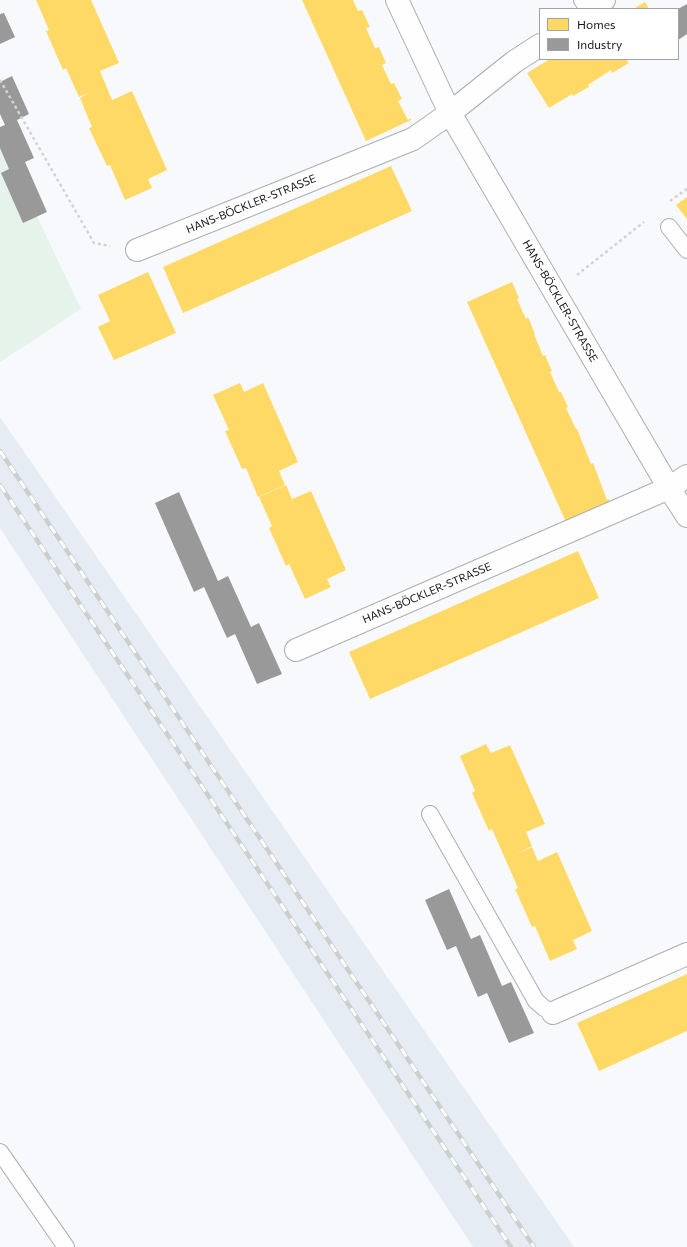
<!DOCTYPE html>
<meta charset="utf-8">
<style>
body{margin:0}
#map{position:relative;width:687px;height:1247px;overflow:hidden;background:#f7f9fc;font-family:Commissioner,sans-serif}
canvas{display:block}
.legend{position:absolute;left:539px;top:8px;width:140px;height:52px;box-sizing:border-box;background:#fff;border:1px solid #a1a3a4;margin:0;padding:5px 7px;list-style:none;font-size:12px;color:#15181b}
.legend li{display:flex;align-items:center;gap:8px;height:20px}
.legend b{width:20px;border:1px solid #a1a3a4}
</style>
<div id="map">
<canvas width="687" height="1247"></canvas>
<ul class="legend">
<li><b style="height:11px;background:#ffd966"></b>Homes</li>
<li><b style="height:11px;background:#999"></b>Industry</li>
</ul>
</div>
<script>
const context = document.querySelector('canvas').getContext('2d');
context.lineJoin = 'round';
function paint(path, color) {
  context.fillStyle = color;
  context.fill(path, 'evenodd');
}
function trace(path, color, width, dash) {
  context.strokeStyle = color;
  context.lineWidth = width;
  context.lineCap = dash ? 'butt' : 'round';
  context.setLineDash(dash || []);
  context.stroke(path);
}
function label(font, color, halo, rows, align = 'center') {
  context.font = font + ' Commissioner,sans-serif';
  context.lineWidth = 4;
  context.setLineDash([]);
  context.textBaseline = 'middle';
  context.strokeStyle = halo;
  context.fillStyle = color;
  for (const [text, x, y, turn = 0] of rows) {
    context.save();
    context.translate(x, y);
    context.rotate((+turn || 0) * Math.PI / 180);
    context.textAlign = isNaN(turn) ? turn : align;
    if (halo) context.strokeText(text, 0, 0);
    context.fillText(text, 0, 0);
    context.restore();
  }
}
const built = new Path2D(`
 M0 417 574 1247H473L0 528Z`);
const green = new Path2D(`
 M0 139 81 309 0 362Z`);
const homes = new Path2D(`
 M36 0H91L119 63 100 71 112 100 132 91 167 170 148 179 152 188 125 200 110 165 107 166 89 128 92 127 80 98 89 93 79 97 66 68 63 70 46 31 49 30Z
 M302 0H353L358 11 362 10 370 27 366 28 375 48 379 47 386 63 382 65 391 84 394 83 402 99 398 101 408 120 411 118V120L366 141Z
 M645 2 649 9H633Z
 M550 59H630L627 61 629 63 612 73 611 70 588 85 589 87 573 96 572 94 549 108 527 73Z
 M391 166 412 211 183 313 163 267Z
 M687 197V219L676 205Z
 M148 272 176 333 114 360 98 327 110 321 98 295Z
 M512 282 519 298 517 299 526 319 528 317 535 334H534L543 356 545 355 552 371 550 372 559 392H561L568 407 566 408 576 429H577L591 464 593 463 607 500 609 499 610 502 566 522 467 302Z
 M240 383 244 392 263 383 298 462 279 471 285 485 258 497 246 468 242 469 225 431 229 430 213 395Z
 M286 485 292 499 311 491 346 570 327 579 331 587 305 599 289 564 286 566 269 528 272 526 259 497Z
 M578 551 599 598 370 699 349 652Z
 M486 744 491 753 510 745 545 824 526 832 532 846 516 854 532 847 538 861 557 852 592 931 573 940 577 949 550 961 535 926 532 927 515 889 518 888 492 829 489 831 472 793 475 791 460 756Z
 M687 974V1031L599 1071 577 1023Z`);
const industry = new Path2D(`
 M687 4V34L678 40V9Z
 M4 13 15 37 0 44V14Z
 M12 76 29 114 17 120 34 158 25 162 47 212 23 223 1 173 9 169 0 148V127L5 125 0 114V82Z
 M179 492 218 581 228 576 251 627 259 623 282 674 257 684 235 634 227 638 204 587 194 592 155 503Z
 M449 889 471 939 480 935 502 986 511 982 534 1033 509 1043 487 993 478 997 456 946 447 950 425 900Z`);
const path = new Path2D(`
 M0 80 94 243 110 246
 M670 201 687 189
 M577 275 644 222`);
const lane = new Path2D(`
 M582 0 588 9
 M669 227 687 250
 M430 814 536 1001 544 1008 553 1013
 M0 1152 66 1247`);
const street = new Path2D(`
 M397 0 450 113 669 488 687 516
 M593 9 604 0
 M137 250 413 139 450 113 514 62 540 45
 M296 650 669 488 687 476
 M553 1013 687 954`);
const rail = new Path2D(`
 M0 451 534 1247
 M0 485 511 1247`);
const streetNames = [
 ["HANS-BÖCKLER-STRASSE",251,204,-22],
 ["HANS-BÖCKLER-STRASSE",560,301,60],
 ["HANS-BÖCKLER-STRASSE",427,593,-23]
];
paint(built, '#e6ecf4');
paint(green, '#e5f3eb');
paint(homes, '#ffd966');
paint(industry, '#999');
trace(lane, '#acaeb0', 18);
trace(street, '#acaeb0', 24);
trace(path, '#d2d3d3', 2.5, [3, 3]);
trace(lane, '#fefeff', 16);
trace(street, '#fefeff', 22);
trace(rail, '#cdcece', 4.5);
trace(rail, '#fff', 3, [9]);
label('11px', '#15181b', '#fff', streetNames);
</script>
